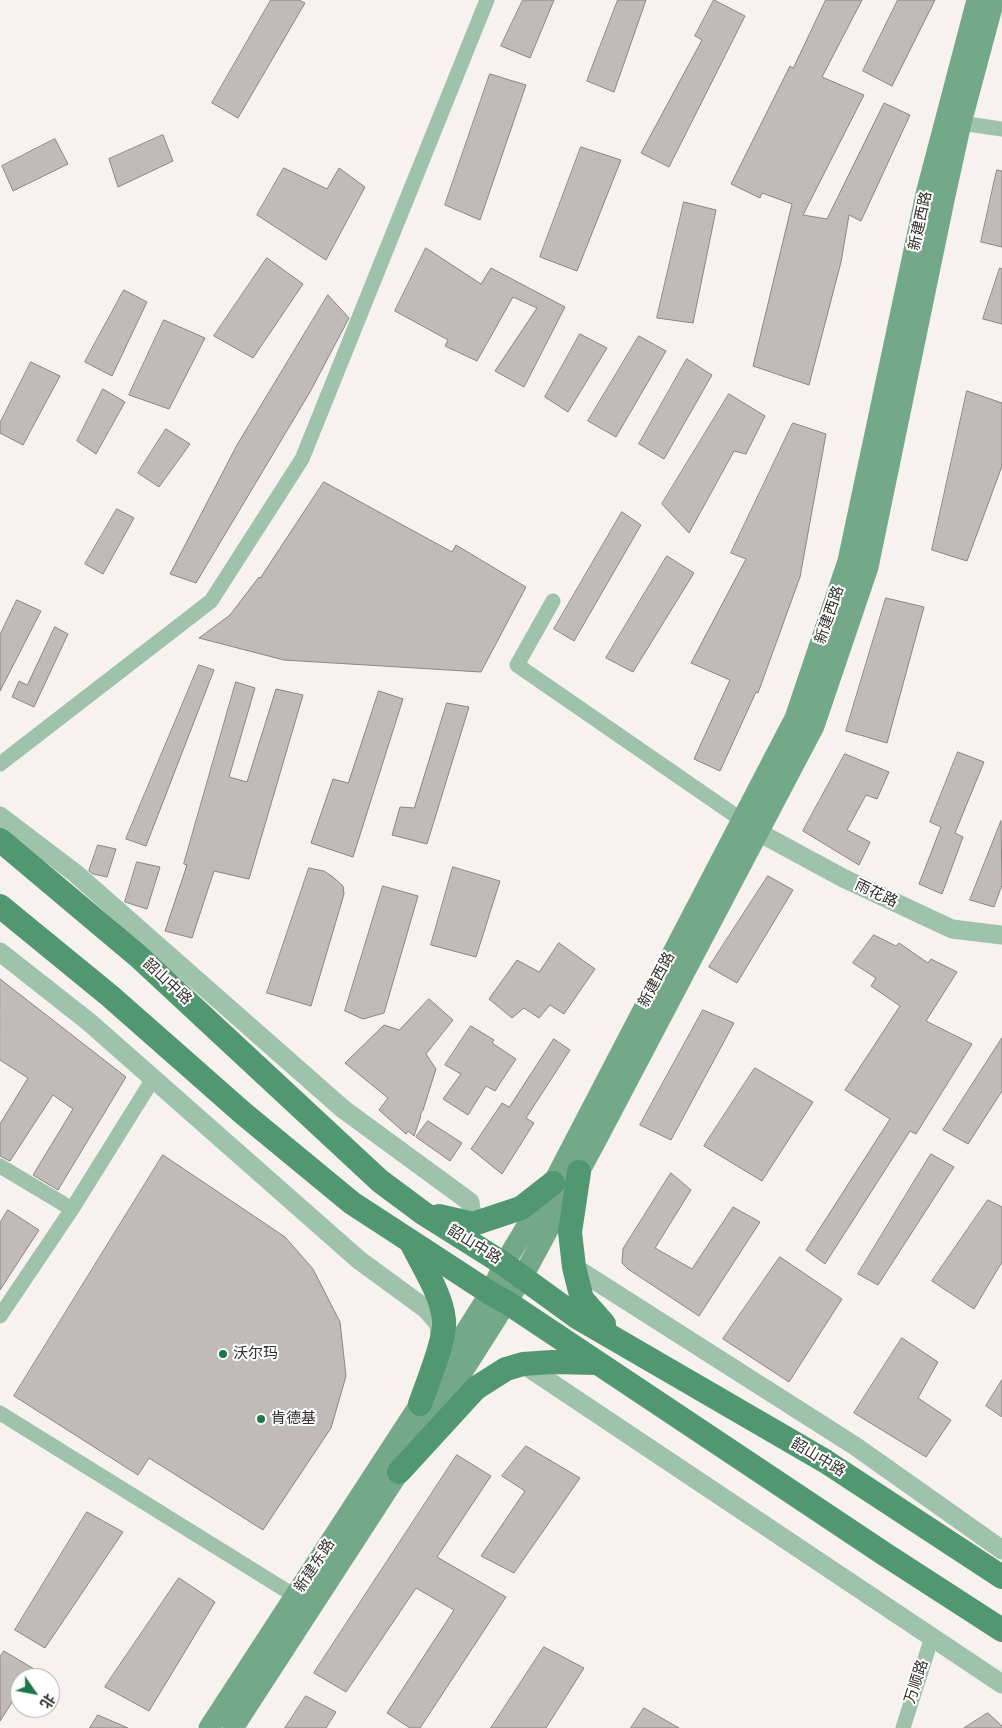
<!DOCTYPE html>
<meta charset="utf-8">
<style>
body{margin:0}
#map{position:relative;width:1002px;height:1728px;overflow:hidden;background:#f7f1f0;font-family:"Times New Roman","Noto Sans SC",serif}
canvas{display:block}
.north{position:absolute;left:10px;top:1668px;width:50px;height:50px;box-sizing:border-box;background:#fff;border:1px solid #adacab;border-radius:50%;rotate:123deg;font-size:14px;font-weight:700;line-height:20px;text-align:center;color:#312f2e}
.north::after{content:'';display:block;margin:auto;width:18px;height:22px;background:#1c774c;clip-path:polygon(50% 0,100% 100%,50% 72%,0 100%)}
</style>
<div id="map">
<canvas width="1002" height="1728"></canvas>
<div class="north">北</div>
</div>
<script>
const context = document.querySelector('canvas').getContext('2d');
context.lineJoin = 'round';
function paint(path, color) {
  context.fillStyle = color;
  context.fill(path, 'evenodd');
}
function trace(path, color, width, dash) {
  context.strokeStyle = color;
  context.lineWidth = width;
  context.lineCap = dash ? 'butt' : 'round';
  context.setLineDash(dash || []);
  context.stroke(path);
}
function label(font, color, halo, rows, align = 'center') {
  context.font = font + ' "Times New Roman","Noto Sans SC",serif';
  context.lineWidth = 4;
  context.setLineDash([]);
  context.textBaseline = 'middle';
  context.strokeStyle = halo;
  context.fillStyle = color;
  for (const [text, x, y, turn = 0] of rows) {
    context.save();
    context.translate(x, y);
    context.rotate((+turn || 0) * Math.PI / 180);
    context.textAlign = isNaN(turn) ? turn : align;
    if (halo) context.strokeText(text, 0, 0);
    context.fillText(text, 0, 0);
    context.restore();
  }
}
const building = new Path2D(`
 M271 0H299L305 3 238 118 212 103Z
 M523 0H554L530 58 501 46Z
 M618 0H646L614 92 587 81Z
 M714 0 745 16 669 167 641 153 702 40 695 36Z
 M826 0H862L822 77 864 95 803 215 827 219 884 103 910 115 861 221 849 215 841 262 809 385 753 366 792 204 762 193 760 198 731 184 790 66 793 68Z
 M898 0H935L892 86 863 71Z
 M490 74 526 85 480 220 445 205Z
 M163 135 173 161 118 187 109 159Z
 M55 139 68 164 13 191 2 166Z
 M581 147 621 160 577 271 540 257Z
 M284 168 327 189 339 168 365 187 326 260 257 215Z
 M997 170 1002 171V247L981 242Z
 M684 202 716 210 693 323 657 318Z
 M426 248 481 284 491 268 565 307 524 387 495 371 537 308 513 297 477 361 445 346 448 340 395 311Z
 M267 258 303 284 253 358 214 336Z
 M1000 268 1002 269V324L983 319Z
 M124 290 147 302 112 376 85 362Z
 M328 295 349 318 310 392 196 583 170 574 237 445Z
 M164 320 205 338 169 409 129 395Z
 M580 334 607 348 568 412 545 397Z
 M639 336 666 351 616 437 588 421Z
 M687 359 712 375 664 459 639 444Z
 M31 362 60 376 23 445 0 433V423Z
 M103 389 125 402 96 454 77 441Z
 M967 391 1002 403V466L967 561 932 550Z
 M729 394 765 416 746 454 734 451 689 533 662 504Z
 M793 423 826 434 800 577 758 693 756 692 720 771 694 759 730 680 691 663 746 559 731 553Z
 M166 429 190 444 159 487 138 473Z
 M324 482 452 552 456 545 526 587 481 672 284 660 199 638 230 615 259 577 260 578Z
 M117 509 134 518 103 574 85 564Z
 M622 512 641 525 574 641 554 629Z
 M667 556 694 573 633 672 606 658Z
 M886 598 924 607 887 743 846 731Z
 M17 600 41 611 0 691V635Z
 M55 627 68 634 34 707 12 697 19 681 27 685Z
 M199 665 214 670 146 846 126 839Z
 M236 682 255 688 229 777 247 782 276 689 303 695 249 879 214 871 192 938 165 931 187 865 184 864Z
 M379 691 403 699 353 857 311 843 333 779 348 783Z
 M447 703 469 707 427 844 392 835 400 807 414 808Z
 M958 752 984 762 955 833 963 837 942 894 919 884 941 827 930 822Z
 M845 754 889 772 877 799 866 795 847 830 870 842 859 865 803 831Z
 M1001 821 1002 885 994 907 970 900Z
 M98 845 116 849 107 877 93 874 89 871Z
 M137 862 160 867 147 909 125 902Z
 M453 867 500 881 476 957 431 945Z
 M309 868 324 871 333 877 343 886 344 894 311 1006 267 993Z
 M768 876 793 890 737 983 709 967Z
 M383 886 418 896 384 1013 363 1019 345 1011Z
 M874 935 896 946 899 943 928 963 931 959 957 972 926 1021 972 1044 916 1134 910 1131 825 1264 806 1250 890 1119 845 1090 900 1006 871 986 876 978 853 963Z
 M559 943 595 969 564 1014 550 1005 539 1018 524 1008 512 1018 489 999 517 960 539 972Z
 M0 979 126 1077 58 1190 33 1175 73 1109 53 1095 10 1161 0 1156V1124L28 1078 0 1060Z
 M429 999 453 1020 426 1054 436 1069 423 1110 420 1115 421 1116 414 1136 408 1131 406 1134 379 1110 388 1098 345 1063 384 1025 399 1030Z
 M703 1010 734 1023 671 1140 640 1125Z
 M471 1026 494 1040 492 1043 516 1059 495 1091 486 1086 468 1115 443 1099 461 1074 445 1065Z
 M1002 1038V1091L968 1144 943 1130Z
 M554 1039 570 1050 526 1118 534 1123 502 1174 471 1149 502 1103 509 1107Z
 M755 1068 813 1102 762 1181 704 1146Z
 M428 1121 462 1143 450 1161 416 1137Z
 M931 1154 954 1167 878 1285 858 1274Z
 M163 1155 285 1237 313 1269 340 1322 346 1376 331 1428 263 1530 149 1458 138 1475 14 1396Z
 M671 1173 691 1190 655 1248 692 1269 733 1207 760 1222 699 1316 628 1269 622 1263 623 1249Z
 M988 1200 1002 1207V1262L974 1309 932 1281Z
 M8 1210 39 1230 0 1290V1223Z
 M780 1257 842 1299 789 1382 723 1339Z
 M902 1338 938 1362 918 1398 951 1420 926 1457 854 1413Z
 M1002 1380V1417L986 1406Z
 M526 1446 580 1478 514 1573 481 1556 525 1491 502 1476Z
 M457 1455 491 1476 437 1557 506 1597 420 1728H410L387 1713 454 1610 416 1588 346 1692 314 1673Z
 M87 1512 123 1532 45 1648 15 1630Z
 M179 1578 215 1602 149 1711 105 1687Z
 M544 1647 584 1668 546 1728H491Z
 M4 1651 34 1669 28 1678H20V1690L0 1721V1657Z
 M306 1696 336 1712 326 1728H285Z
 M644 1708 679 1728H631Z
 M988 1713 1002 1726V1728H964Z
 M98 1715 128 1728H90Z`);
const minor = new Path2D(`
 M961 123 1002 129
 M553 601 517 665 749 825
 M0 764 211 601 302 459 487 0
 M0 1166 72 1209 153 1079
 M0 1316 72 1209
 M0 1413 295 1596
 M903 1728 932 1637`);
const tertiary = new Path2D(`
 M0 816 75 873 343 1109 470 1202 473 1224
 M758 832 843 878 952 929 1002 935
 M0 952 89 1022 359 1260 426 1309 439 1324 440 1337
 M574 1267 855 1446 1002 1550
 M523 1364 1002 1684`);
const secondary = new Path2D(`
 M209 1728 420 1404 490 1293 504 1264 553 1183 795 718 848 561 926 194 977 0
 M233 1728 399 1472 522 1278 599 1135 814 726 868 567 944 200 961 123 994 0`);
const primary = new Path2D(`
 M0 840 138 956 380 1181 423 1213 504 1264 577 1317 825 1461 1002 1577
 M0 906 110 996 244 1114 352 1203 490 1293 508 1303 886 1555 1002 1630
 M579 1172 570 1232 574 1267 582 1299 604 1324
 M439 1216 473 1224 521 1208 553 1183
 M411 1242C422 1265 442 1295 444 1320 446 1340 427 1383 420 1404
 M399 1472 476 1388 506 1369 523 1364 552 1362 597 1363`);
const markers = [
 [223,1354,5,"#1c774c"],
 [261,1419,5,"#1c774c"]
];
const streetNames = [
 ["新建西路",921,221,-78],
 ["新建西路",830,615,-71],
 ["雨花路",876,894,25],
 ["新建西路",657,980,-62],
 ["韶山中路",167,982,43],
 ["韶山中路",474,1245,32],
 ["韶山中路",818,1458,31],
 ["新建东路",315,1566,-57],
 ["万顺路",917,1682,-72]
];
const poiNames = [
 ["沃尔玛",233,1354],
 ["肯德基",271,1419]
];
paint(building, '#c0bbb9');
trace(building, '#8a8584', 1);
trace(minor, '#9ec2ab', 15);
trace(tertiary, '#9ec2ab', 19);
trace(secondary, '#73a989', 21);
trace(primary, '#519770', 24);
for (const [x, y, r, color] of markers) {
  const dot = new Path2D();
  dot.arc(x, y, r, 0, 2 * Math.PI);
  context.fillStyle = color;
  context.fill(dot);
  trace(dot, '#fff', 2);
}
label('15px', '#312f2e', '#fff', streetNames);
label('15px', '#312f2e', '#fff', poiNames, 'left');
</script>
